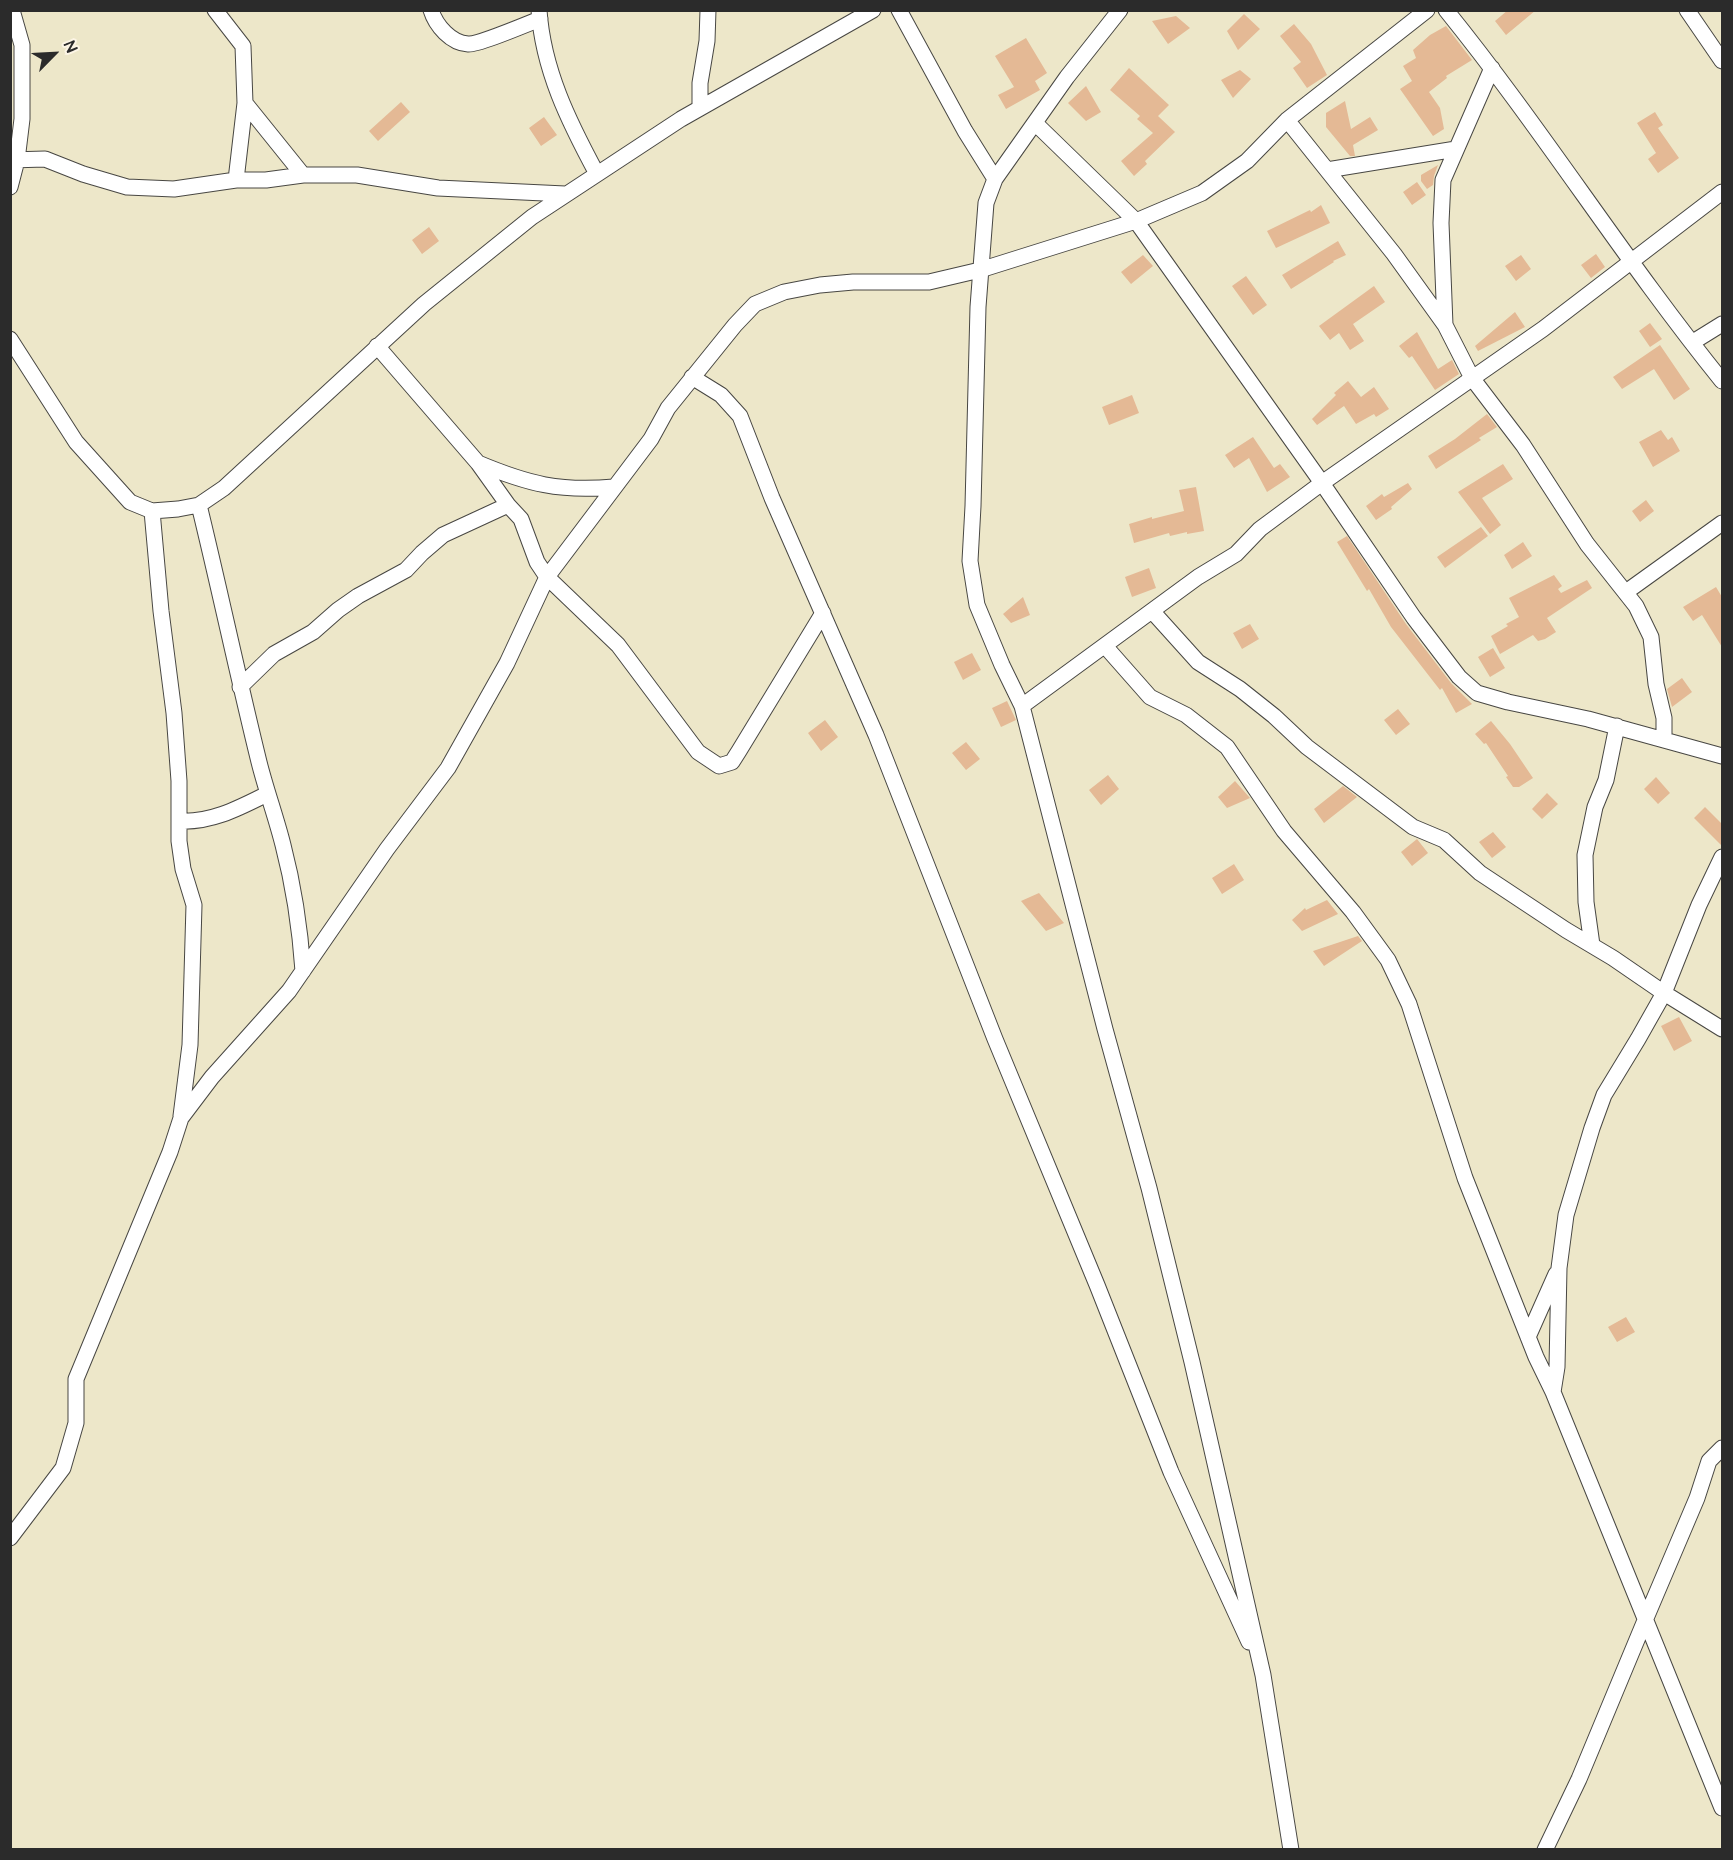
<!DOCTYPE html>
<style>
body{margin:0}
#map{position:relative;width:1733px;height:1860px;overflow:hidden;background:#ede7c9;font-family:"Architects Daughter",sans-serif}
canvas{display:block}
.frame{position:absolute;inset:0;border:12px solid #2b2b2b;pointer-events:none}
.north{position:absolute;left:24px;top:24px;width:60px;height:60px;-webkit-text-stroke:4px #fcf5e5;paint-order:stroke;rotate:66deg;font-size:16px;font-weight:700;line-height:24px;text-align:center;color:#2b2b2b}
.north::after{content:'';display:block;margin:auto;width:21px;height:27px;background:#2b2b2b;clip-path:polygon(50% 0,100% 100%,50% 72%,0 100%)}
</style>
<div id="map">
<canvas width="1733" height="1860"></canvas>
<div class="frame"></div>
<div class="north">N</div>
</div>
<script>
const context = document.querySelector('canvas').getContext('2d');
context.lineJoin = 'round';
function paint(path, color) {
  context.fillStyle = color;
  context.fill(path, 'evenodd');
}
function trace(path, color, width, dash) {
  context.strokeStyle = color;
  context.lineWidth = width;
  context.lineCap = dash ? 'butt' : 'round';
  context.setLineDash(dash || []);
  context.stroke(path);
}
const building = new Path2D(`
 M1508 10H1536L1506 35 1495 21Z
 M1244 14 1260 29 1238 50 1227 31Z
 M1176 16 1190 28 1168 44 1152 21Z
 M1294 24 1311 44 1327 75 1307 88 1293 68 1301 62 1280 36Z
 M1446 26 1472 60 1446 76 1447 78 1429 92 1440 108 1444 129 1433 136 1400 89 1412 81 1403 66 1416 58 1413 50 1430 35Z
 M1026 38 1047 73 1035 81 1040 90 1006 109 998 95 1014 87 995 56Z
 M1129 68 1169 105 1158 116 1175 132 1145 161 1147 164 1134 176 1121 161 1153 133 1137 119 1140 116 1110 90Z
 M1240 70 1251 79 1233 98 1221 80Z
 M1086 86 1101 112 1086 121 1068 103Z
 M1345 101 1351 129 1370 117 1378 130 1353 145 1355 156H1350L1326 127V113Z
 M401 102 410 112 378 141 369 131Z
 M1655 112 1663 125 1658 128 1679 158 1658 173 1648 159 1656 153 1637 123Z
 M544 117 557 135 541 146 529 128Z
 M1438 165 1434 176 1433 185 1427 189 1421 181V175Z
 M1417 182 1426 195 1412 205 1403 192Z
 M1321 205 1330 223 1276 248 1267 231 1310 210 1311 212Z
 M429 227 439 241 422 254 412 240Z
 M1338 241 1346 255 1333 261 1334 262 1291 289 1282 275Z
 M1596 254 1605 267 1591 278 1581 265Z
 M1143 255 1153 266 1131 284 1121 272Z
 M1521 255 1531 269 1516 281 1505 266Z
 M1246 276 1267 305 1253 315 1232 286Z
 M1374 286 1385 302 1353 324 1364 341 1350 350 1339 333 1330 340 1319 326Z
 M1515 312 1525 327 1478 351 1475 346Z
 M1650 323 1662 339 1650 347 1639 331Z
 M1417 332 1438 369 1452 360 1459 374 1435 390 1412 356 1409 358 1399 346Z
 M1660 345 1690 389 1674 400 1654 369 1622 389 1613 377Z
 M1348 381 1361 397 1374 387 1389 409 1376 417 1374 414 1356 424 1344 406 1317 425 1312 419 1336 395 1334 393Z
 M1132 395 1139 413 1109 425 1102 407Z
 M1487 414 1497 427 1479 438 1481 440 1436 469 1428 456 1455 439Z
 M1661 430 1668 440 1672 437 1680 451 1653 467 1639 442Z
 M1253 437 1274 468 1280 464 1290 477 1267 492 1249 458 1234 468 1225 455Z
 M1503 464 1513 479 1482 498 1501 525 1490 534 1458 492Z
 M1408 483 1412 489 1391 507 1392 509 1376 520 1366 506 1382 494 1384 497Z
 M1196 487 1204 531 1187 534V532L1170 536 1169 533 1134 543 1129 524 1152 517V519L1184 511 1179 490Z
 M1646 500 1654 511 1640 522 1632 511Z
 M1481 527 1488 536 1445 568 1437 557Z
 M1347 536 1406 624 1451 683 1472 704 1456 713 1442 688 1440 690 1391 627 1369 589 1367 591 1337 542Z
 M1523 542 1532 556 1512 569 1504 555Z
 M1149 568 1156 588 1132 597 1125 577Z
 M1554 575 1562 586 1558 589 1561 593 1587 580 1592 588 1547 618 1556 632 1545 639 1538 641 1533 635 1500 654 1491 636 1508 626 1506 624 1519 617 1509 598Z
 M1716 587 1722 597V647L1702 615 1693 621 1683 607Z
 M1023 597 1030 615 1011 623 1003 614Z
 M1250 624 1259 639 1242 649 1233 633Z
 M1493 648 1505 668 1490 677 1478 657Z
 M972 653 981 670 963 680 954 662Z
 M1682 678 1692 692 1672 707 1667 689Z
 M1007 701 1016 720 1001 727 992 708Z
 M1398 709 1410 724 1396 735 1384 720Z
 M825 720 838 737 821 751 808 733Z
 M1491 721 1510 744 1533 778 1519 787H1513L1506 777 1508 776 1486 743 1484 744 1475 734Z
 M966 742 980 759 966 770 952 753Z
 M1108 775 1119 789 1101 805 1089 790Z
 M1656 777 1670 793 1658 804 1644 789Z
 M1235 781 1250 798 1227 808 1218 797Z
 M1343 786 1357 797 1324 823 1314 809Z
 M1547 793 1558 804 1542 819 1532 809Z
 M1705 807 1722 824V846L1694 818Z
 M1493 832 1506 847 1492 858 1479 842Z
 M1417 839 1428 853 1412 866 1401 852Z
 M1234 864 1244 880 1222 894 1212 878Z
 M1039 893 1064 923 1046 931 1021 901Z
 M1327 900 1338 914 1302 931 1292 920 1305 908 1306 910Z
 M1358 936 1362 941 1324 966 1313 951Z
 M1679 1017 1692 1041 1674 1051 1661 1026Z
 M1626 1317 1635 1332 1617 1342 1608 1327Z`);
const minor = new Path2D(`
 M215 10 243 46 245 103 236 180
 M431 10C436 26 451 43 468 44 478 45 527 24 540 19
 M539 10C543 70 569 122 597 174
 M899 10 965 131 995 179
 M1120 10 1067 77 995 179 986 203 978 307 973 506 970 561 977 605 1002 665 1022 706 1105 1029 1149 1188 1192 1362 1263 1675 1291 1850
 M1446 10C1543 130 1625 261 1722 381
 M1687 10 1722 61
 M245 103 303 175
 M700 107V83L707 41 708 10
 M1287 120 1394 254 1445 325 1472 378 1523 445 1587 544 1636 606 1651 637 1656 684 1664 718V739
 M1035 123 1136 221 1322 483 1414 618 1459 677 1477 693 1508 702 1588 719 1722 756
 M10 160 45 159 83 174 127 187 174 189 236 180H266L303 175H357L438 188 565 194
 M1327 170 1456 149
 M10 187 17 160 22 119V45L12 10
 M1445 325 1441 223 1443 180 1492 68
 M10 339 76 442 130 502 152 511 178 509 199 505 224 488 424 304 532 217 681 119 873 10
 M1693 342 1722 324
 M377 346 478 463 508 505 521 519 537 562 547 577 618 645 698 752 719 766 732 762 739 751 823 613
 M692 377 721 395 740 416 772 498 876 735 995 1039 1097 1285 1171 1472 1249 1642
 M478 463C528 484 560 492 614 487
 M199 505C220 591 238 677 259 762 266 790 276 817 283 845 294 887 300 928 303 971
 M152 511 161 611 174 713 179 781V841L183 869 194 905 190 1045 181 1116
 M1626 592 1722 523
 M1152 611 1198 662 1240 689 1274 716 1307 747 1413 827 1444 840 1480 873 1566 930 1613 958 1664 993 1722 1029
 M1105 646 1150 697 1186 715 1227 747 1284 831 1353 912 1388 960 1409 1004 1465 1178 1536 1357 1553 1392 1722 1808
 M240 687 274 654 313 632 338 610 358 596 406 570 422 553 443 535 508 505
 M1022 706 1198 577 1236 554 1260 529 1322 483 1543 329 1722 192
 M179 821C211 823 239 808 267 794
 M1592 945 1586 902 1585 855 1595 807 1606 780 1617 726
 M1528 1337 1556 1274
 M1553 1392 1557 1367 1559 1268 1566 1215 1592 1128 1604 1095 1638 1039 1664 993 1699 905 1722 857
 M10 1538 63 1468 76 1423V1379L170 1152 181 1118 212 1077 289 991 387 849 448 768 507 663 547 577 651 439 668 408 735 325 755 304 784 292 820 285 853 282H929L980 270 1136 221 1202 193 1247 161 1287 120 1427 10
 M1545 1850 1579 1779 1646 1618 1697 1498 1709 1461 1722 1448`);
paint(building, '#e4b995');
trace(minor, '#484743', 17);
trace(minor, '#fff', 15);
</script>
